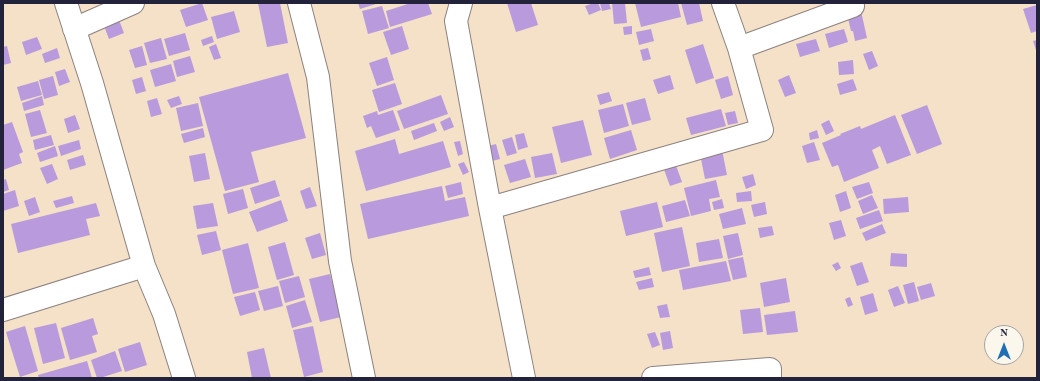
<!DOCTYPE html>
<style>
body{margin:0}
#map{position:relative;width:1040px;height:381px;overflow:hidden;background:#f4e1c7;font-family:"Old Standard TT",serif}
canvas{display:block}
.frame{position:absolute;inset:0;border:4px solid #22223b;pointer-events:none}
.north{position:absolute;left:984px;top:325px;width:40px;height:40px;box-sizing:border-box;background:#fbf7ec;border:1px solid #a4a2a5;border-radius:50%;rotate:0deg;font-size:11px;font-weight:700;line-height:16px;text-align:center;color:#22223b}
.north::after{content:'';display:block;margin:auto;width:14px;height:18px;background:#1f6fb2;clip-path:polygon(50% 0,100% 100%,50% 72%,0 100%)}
</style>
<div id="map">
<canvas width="1040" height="381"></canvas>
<div class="frame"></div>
<div class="north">N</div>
</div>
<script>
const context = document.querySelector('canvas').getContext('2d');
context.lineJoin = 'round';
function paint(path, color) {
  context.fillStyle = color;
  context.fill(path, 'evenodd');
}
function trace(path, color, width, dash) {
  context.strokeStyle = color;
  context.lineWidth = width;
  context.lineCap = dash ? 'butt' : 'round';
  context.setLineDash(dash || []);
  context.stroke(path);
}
const building = new Path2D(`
 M202 3 208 20 186 27 180 10Z
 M258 3H280L288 43 267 47Z
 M358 3H379L360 9Z
 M411 3H428L432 14 390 27 386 11Z
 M507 3H531L538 25 516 32Z
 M594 3H598L601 10 589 15 585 6Z
 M600 3H609L611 9 602 11Z
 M612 3H625L627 23 614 24Z
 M635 3H678L681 17 641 27Z
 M681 3H699L703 21 687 25Z
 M1037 5V31L1031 33 1023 9Z
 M382 6 389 28 368 34 362 11Z
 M234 11 240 32 217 39 211 17Z
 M861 11 867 38 855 41 853 31H851L847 14Z
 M119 20 124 33 109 39 104 26Z
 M402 26 409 49 391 55 383 32Z
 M632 26V34L624 35 623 27Z
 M651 29 654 41 639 45 636 32Z
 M844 29 848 42 829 48 825 34Z
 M185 33 190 50 169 56 164 39Z
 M212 36 214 42 203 46 201 40Z
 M37 37 42 49 26 55 22 42Z
 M161 38 167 59 150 63 144 43Z
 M816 39 820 51 800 57 796 44Z
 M1037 40V53L1033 41Z
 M216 44 221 58 214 60 209 47Z
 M703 44 714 78 696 84 685 50Z
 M7 46 11 63 3 65V47Z
 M142 46 147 65 135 68 129 50Z
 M57 48 60 58 45 63 42 54Z
 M648 48 651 59 643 61 640 50Z
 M872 51 878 66 869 70 863 54Z
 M190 56 195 72 177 77 173 61Z
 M387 57 394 80 377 86 369 63Z
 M853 60 854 74 839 75 838 62Z
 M171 64 176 81 155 87 150 70Z
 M65 69 70 82 59 86 55 72Z
 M288 73 306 138 251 152 259 182 225 191 199 97Z
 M670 75 674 89 658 94 653 80Z
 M789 75 796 93 785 97 778 80Z
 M53 76 58 95 44 99 39 80Z
 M728 76 733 95 721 99 715 80Z
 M142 77 146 91 136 94 132 80Z
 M853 79 857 90 840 95 837 84Z
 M38 81 42 95 21 101 17 87Z
 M395 83 402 104 379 112 372 90Z
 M609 92 612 101 600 105 597 95Z
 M441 95 448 114 404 129 397 111Z
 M42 96 44 105 24 111 22 103Z
 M179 96 182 104 171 108 167 100Z
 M157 98 162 114 151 117 147 101Z
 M645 98 651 120 632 125 626 103Z
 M198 103 203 126 181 131 176 108Z
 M623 104 629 126 604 133 598 110Z
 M927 105 942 144 917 154 901 115Z
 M721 109 726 126 691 135 686 118Z
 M40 110 47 133 31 137 25 114Z
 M393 110 400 130 376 138 371 126 367 128 363 116 377 111 378 115Z
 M735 111 738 123 728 125 725 113Z
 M75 115 80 129 68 133 64 119Z
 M895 115 911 155 887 164 880 146 872 150 879 168 844 182 838 165 832 167 822 143 841 135 840 134 860 126 861 129Z
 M450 117 454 127 444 131 440 122Z
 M583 120 592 155 561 163 552 127Z
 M829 120 834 131 826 135 821 124Z
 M12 122 23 152 19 154 22 163 3 170V125Z
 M434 123 437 131 414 140 411 131Z
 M203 128 205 137 184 143 181 134Z
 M631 130 637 150 610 159 604 138Z
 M817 130 819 138 810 140 809 133Z
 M524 133 528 147 518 150 515 135Z
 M51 135 54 145 35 150 33 140Z
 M512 137 517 153 507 156 502 140Z
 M395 139 399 154 443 141 451 167 366 191 355 151Z
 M79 140 81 149 61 156 58 146Z
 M460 141 463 154 458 156 454 142Z
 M814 142 820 160 807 163 802 146Z
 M496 144 500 159 492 161 488 146Z
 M55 146 58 156 40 162 37 153Z
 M722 150 727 175 705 179 700 154Z
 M205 153 210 179 194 182 189 156Z
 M552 153 557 174 535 178 531 157Z
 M83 155 86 165 70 170 67 160Z
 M525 159 531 177 510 183 504 165Z
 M674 160 682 182 670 186 662 164Z
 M464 162 469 172 463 175 458 164Z
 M52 164 58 179 47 184 40 168Z
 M753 174 756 185 746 189 742 177Z
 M6 179 9 190 3 192V180Z
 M275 180 280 196 255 204 250 188Z
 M716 180 720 197 709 199 711 211 691 216 684 188Z
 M461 182 463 194 448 198 445 186Z
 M869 182 873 193 857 199 852 187Z
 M442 186 445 201 465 197 469 216 368 239 360 204Z
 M310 187 317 206 306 209 300 191Z
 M243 189 248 208 228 214 223 194Z
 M15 190 19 206 3 211V194Z
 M751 191 752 201 737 202 736 193Z
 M846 191 851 208 840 212 835 195Z
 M872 195 878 208 863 214 858 201Z
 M72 196 74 203 56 208 53 201Z
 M35 197 40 212 29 216 24 201Z
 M908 197 909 212 884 214 883 199Z
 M722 199 724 208 714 210 712 202Z
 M281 200 288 221 257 232 249 212Z
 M685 200 690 216 666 222 662 206Z
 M657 202 663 227 626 236 620 211Z
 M765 202 767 214 754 217 751 205Z
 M96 203 100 216 86 219 90 235 18 253 11 224Z
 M213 203 218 226 197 229 193 206Z
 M742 208 746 224 723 229 719 214Z
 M879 210 883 221 860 229 856 218Z
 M841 220 846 236 834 240 829 223Z
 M882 224 886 233 866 241 862 233Z
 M772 226 774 235 760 238 758 228Z
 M682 227 690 266 662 272 654 233Z
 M216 231 221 250 202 255 197 235Z
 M320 233 326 255 312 259 305 238Z
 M738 233 743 255 728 259 723 236Z
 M719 239 723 258 699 262 696 243Z
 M285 242 294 275 277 280 268 247Z
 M248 243 259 288 233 294 222 250Z
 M891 253 907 254V267L890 266Z
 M743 257 747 277 733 280 728 260Z
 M726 261 731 281 683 290 679 270Z
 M838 262 841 268 836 271 832 265Z
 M862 262 869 282 857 286 850 266Z
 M649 267 651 275 635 278 633 271Z
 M330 274 341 317 320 322 309 279Z
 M299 276 305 297 285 303 279 281Z
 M652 278 654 287 639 290 636 282Z
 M786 278 790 302 764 307 760 283Z
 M914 282 919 301 908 304 903 285Z
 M931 283 935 296 921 300 917 287Z
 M278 286 283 306 264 311 258 291Z
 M898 286 905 303 894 307 888 290Z
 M255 292 260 310 240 316 234 297Z
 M873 293 878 311 865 315 860 297Z
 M850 297 853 305 848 307 845 299Z
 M305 300 312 322 292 328 286 306Z
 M667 304 670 317 660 318 657 306Z
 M760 308 763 332 743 334 740 310Z
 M795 311 798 332 767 335 764 315Z
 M93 318 98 334 92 336 97 352 70 360 61 328Z
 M56 323 65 358 43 364 34 328Z
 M25 326 38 371 20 377 6 332Z
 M313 326 323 372 304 377 293 330Z
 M670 331 673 348 663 350 660 333Z
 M655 332 660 345 652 348 647 334Z
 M140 342 147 365 125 372 118 349Z
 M264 348 271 378H252L247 352Z
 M115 351 122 371 100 378H97L91 360Z
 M87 361 92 378H39L38 375Z`);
const minor = new Path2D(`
 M66 3 92 83 144 266 164 314 184 378
 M299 3 318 77 340 261 364 378
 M461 3 456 21 490 208 524 378
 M74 29 133 3
 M739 48 853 6
 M490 208 762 130 739 48 723 3
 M3 310 144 266
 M653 378 770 369V378`);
paint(building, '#b99add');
trace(minor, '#8b8281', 24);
trace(minor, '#fff', 22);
</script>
